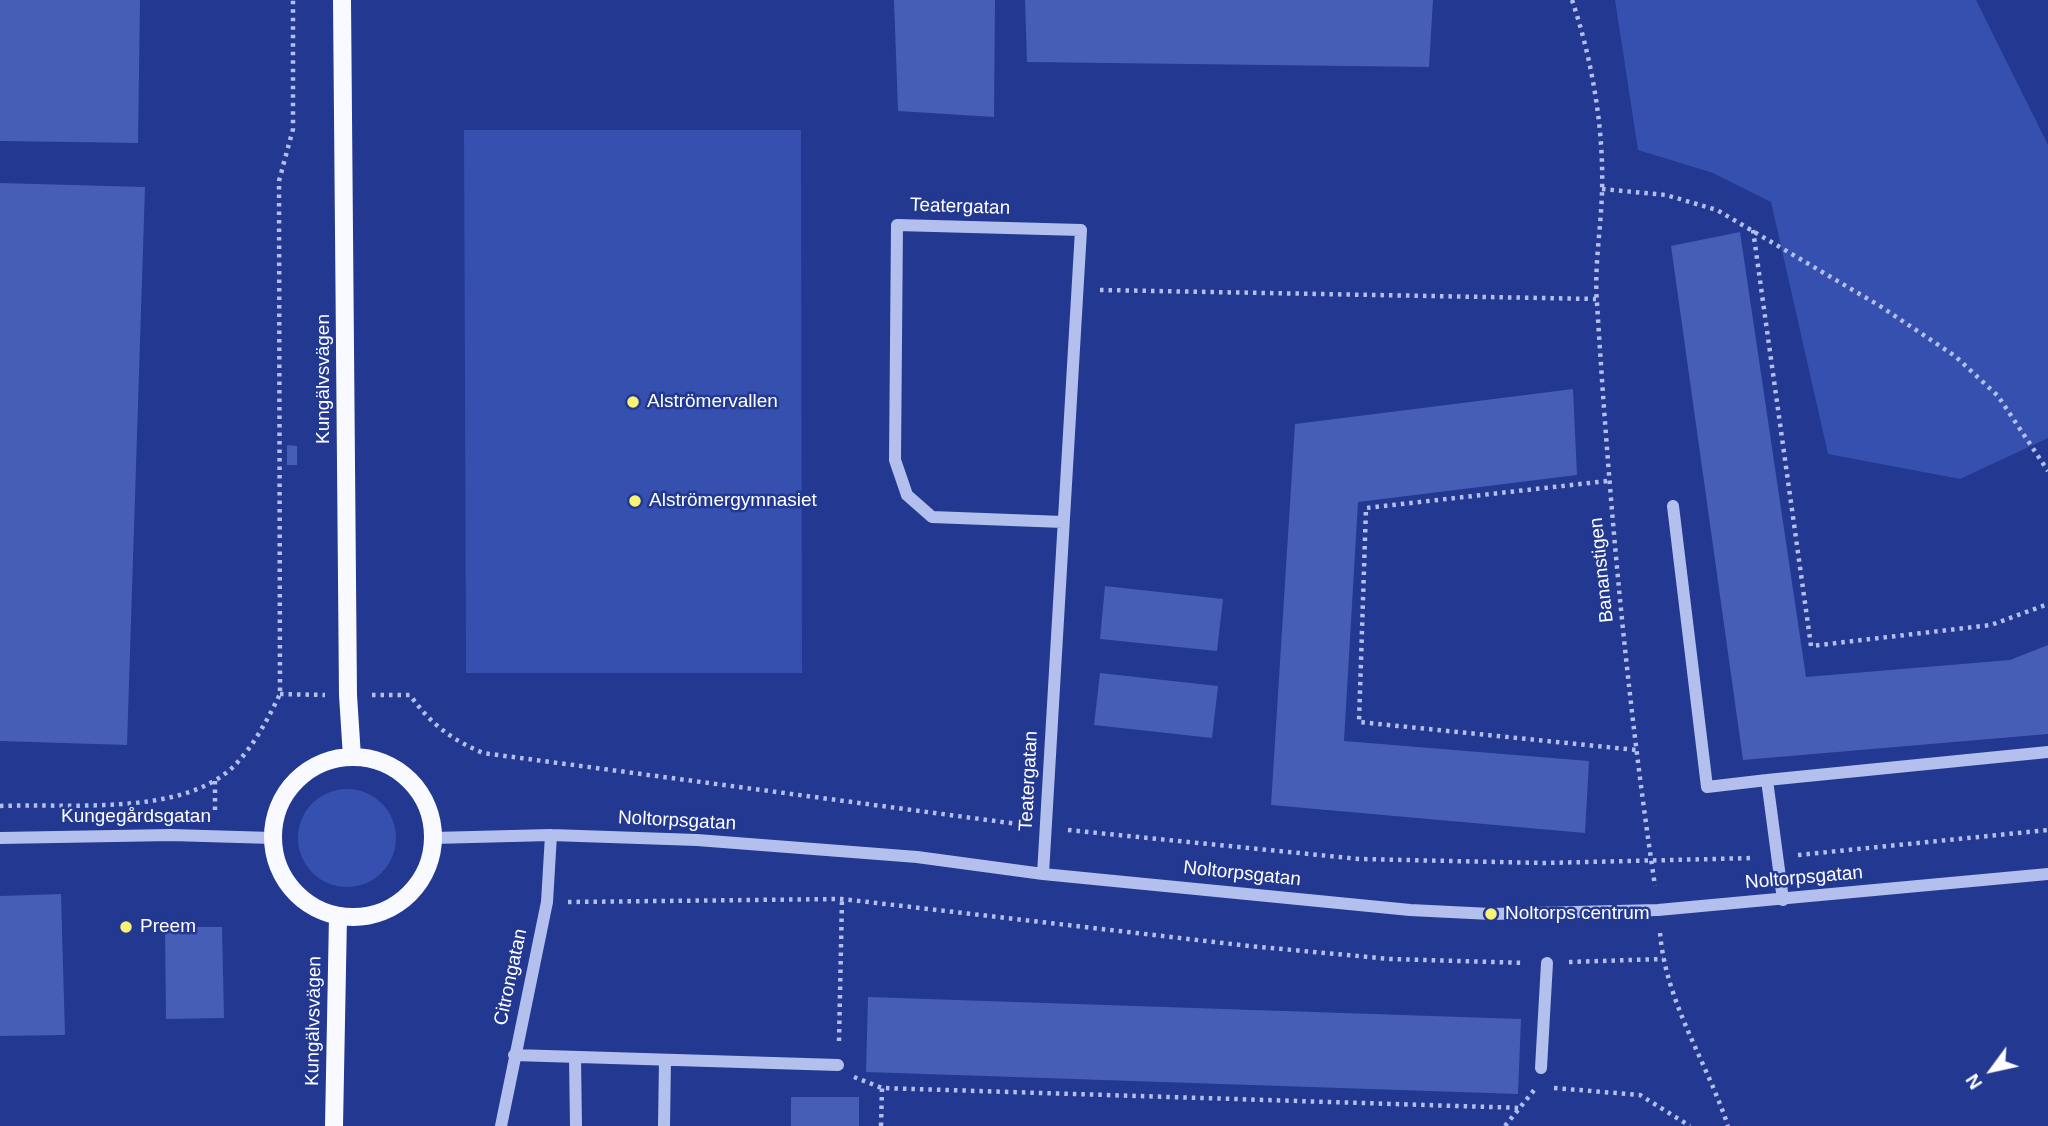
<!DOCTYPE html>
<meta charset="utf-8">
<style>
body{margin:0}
#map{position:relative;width:2048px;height:1126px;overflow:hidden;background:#223891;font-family:Helvetica,sans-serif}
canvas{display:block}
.north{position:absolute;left:1957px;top:1035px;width:70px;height:70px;-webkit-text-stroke:5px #223891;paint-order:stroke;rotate:237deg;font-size:19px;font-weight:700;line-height:28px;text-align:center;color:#fff}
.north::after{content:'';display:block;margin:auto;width:24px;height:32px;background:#fff;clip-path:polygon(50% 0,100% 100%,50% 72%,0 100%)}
</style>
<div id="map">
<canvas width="2048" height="1126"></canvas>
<div class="north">N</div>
</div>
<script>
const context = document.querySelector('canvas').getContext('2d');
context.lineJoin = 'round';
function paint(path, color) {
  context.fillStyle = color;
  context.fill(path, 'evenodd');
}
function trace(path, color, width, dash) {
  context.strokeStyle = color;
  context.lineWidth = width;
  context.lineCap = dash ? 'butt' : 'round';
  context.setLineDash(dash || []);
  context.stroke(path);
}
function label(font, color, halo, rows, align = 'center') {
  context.font = font + ' Helvetica,sans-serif';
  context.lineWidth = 5;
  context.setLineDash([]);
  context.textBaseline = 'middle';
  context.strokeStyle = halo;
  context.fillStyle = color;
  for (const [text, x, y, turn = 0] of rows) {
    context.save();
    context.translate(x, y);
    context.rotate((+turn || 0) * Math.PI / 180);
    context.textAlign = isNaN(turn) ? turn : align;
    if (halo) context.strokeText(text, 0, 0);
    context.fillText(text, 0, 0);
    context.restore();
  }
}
const green = new Path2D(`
 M1615 0H1976L2048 145V438L1960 479 1828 454 1771 202 1713 173 1638 150Z
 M464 130H801L802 673H466Z
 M298 838a49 49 0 1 1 98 0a49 49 0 1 1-98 0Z`);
const building = new Path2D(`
 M0 0H140L138 143 0 141Z
 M894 0H995L994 117 898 111Z
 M1025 0H1433L1429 67 1027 62Z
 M0 183 145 187 127 745 0 741Z
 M1740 232 1806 677 2010 660 2048 645V734L1743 760 1671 246Z
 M1573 389 1577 475 1358 502 1344 741 1589 761 1585 833 1271 805 1295 424Z
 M287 445 297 446V465H287Z
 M1105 586 1223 599 1217 651 1100 639Z
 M1100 673 1218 686 1212 738 1094 725Z
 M61 894 65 1035 0 1036V896Z
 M165 927H222L224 1018 166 1019Z
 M868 997 1521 1019 1518 1094 866 1072Z
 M791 1097H859V1126H791Z`);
const path = new Path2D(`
 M1572 0C1592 59 1604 129 1602 192 1601 229 1594 267 1597 303 1609 498 1626 693 1655 886
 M1602 189 1666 195 1717 210 1880 306 1955 356 1998 396 2048 471
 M1753 230 1811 646 1991 625 2048 604
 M1100 290 1596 299
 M1607 481 1366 508 1359 722 1636 750
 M280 694 325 695
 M372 695H410C430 723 450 739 483 753L1025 825
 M215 781V815
 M0 806C69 803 182 817 234 766 253 747 268 719 280 694L279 181 293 129V0
 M1068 830 1359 859 1544 863 1755 858
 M1798 855 2048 830
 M568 902 842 899 1249 946 1390 959 1525 963
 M1660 933C1666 1003 1706 1060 1728 1126
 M1569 962 1663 959
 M839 1041 842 899
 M854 1077 882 1088 1522 1108
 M1554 1088 1640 1095 1690 1126
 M881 1126 882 1088
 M1505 1126 1535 1089`);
const minor = new Path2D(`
 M1673 506 1707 787 1767 780
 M0 838 171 835 272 838
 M433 838 551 835 697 840 917 857 1043 874 1410 910 1491 914 1658 910 2048 874
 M1043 874 1081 230 897 225 895 460 907 495 932 517 1063 522
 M1783 900 1767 780 2048 752
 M514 1055 838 1065
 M575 1057 576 1126
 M1541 1068 1547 963
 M501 1126 547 902 551 835
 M664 1126 665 1060`);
const major = new Path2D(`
 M342 0 348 695 352 757
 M273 837a80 80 0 1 1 160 0a80 80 0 1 1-160 0Z
 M334 1126 338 916`);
const markers = [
 [633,402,7,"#f9f275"],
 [635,501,7,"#f9f275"],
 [1491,914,7,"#f9f275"],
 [126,927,7,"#f9f275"]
];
const streetNames = [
 ["Teatergatan",960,207,2],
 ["Kungälvsvägen",324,379,-90],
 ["Bananstigen",1602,570,-96],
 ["Teatergatan",1029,781,-87],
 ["Kungegårdsgatan",136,817],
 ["Noltorpsgatan",677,821,3],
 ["Noltorpsgatan",1242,874,6],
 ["Noltorpsgatan",1804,878,-5],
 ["Citrongatan",511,977,-78],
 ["Kungälvsvägen",314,1021,-89]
];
const poiNames = [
 ["Alströmervallen",647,402],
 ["Alströmergymnasiet",649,501],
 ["Noltorps centrum",1505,914],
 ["Preem",140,927]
];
paint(green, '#3550ae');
paint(building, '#465eb6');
trace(path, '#b3bfed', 4.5, [3.5, 5]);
trace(minor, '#b3bfed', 12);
trace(major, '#f9faff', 18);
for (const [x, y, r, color] of markers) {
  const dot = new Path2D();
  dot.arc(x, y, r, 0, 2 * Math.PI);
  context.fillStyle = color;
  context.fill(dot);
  trace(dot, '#223891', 2.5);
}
label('19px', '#fff', '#223891', streetNames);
label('19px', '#fff', '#223891', poiNames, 'left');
</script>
